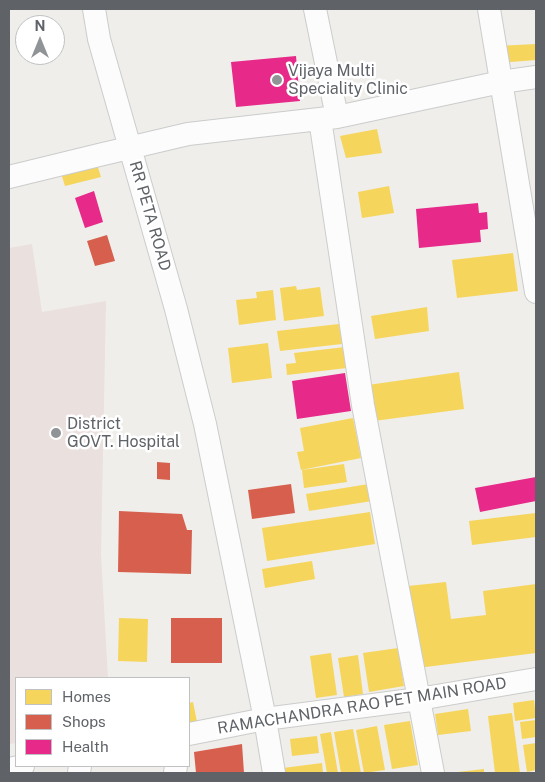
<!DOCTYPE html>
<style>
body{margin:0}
#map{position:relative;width:545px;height:782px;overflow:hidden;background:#efeeea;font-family:"Public Sans",sans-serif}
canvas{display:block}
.frame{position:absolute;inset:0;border:10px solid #5f6368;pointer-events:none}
.legend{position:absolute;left:15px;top:677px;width:175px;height:90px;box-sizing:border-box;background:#fff;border:1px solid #bfc1c3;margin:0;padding:6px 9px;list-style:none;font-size:15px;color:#5f6368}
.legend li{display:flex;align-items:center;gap:10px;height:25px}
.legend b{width:25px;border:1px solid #bfc1c3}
.north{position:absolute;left:15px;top:15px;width:50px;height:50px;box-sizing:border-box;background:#fff;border:1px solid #bfc1c3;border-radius:50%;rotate:0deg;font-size:14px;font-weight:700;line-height:20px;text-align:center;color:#5f6368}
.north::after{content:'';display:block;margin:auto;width:18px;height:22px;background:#919496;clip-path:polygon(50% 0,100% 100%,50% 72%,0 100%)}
</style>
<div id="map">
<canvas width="545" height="782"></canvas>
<div class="frame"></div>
<ul class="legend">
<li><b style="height:14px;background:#f6d55c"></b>Homes</li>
<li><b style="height:14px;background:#d6604d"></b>Shops</li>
<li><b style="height:14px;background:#e7298a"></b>Health</li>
</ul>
<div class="north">N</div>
</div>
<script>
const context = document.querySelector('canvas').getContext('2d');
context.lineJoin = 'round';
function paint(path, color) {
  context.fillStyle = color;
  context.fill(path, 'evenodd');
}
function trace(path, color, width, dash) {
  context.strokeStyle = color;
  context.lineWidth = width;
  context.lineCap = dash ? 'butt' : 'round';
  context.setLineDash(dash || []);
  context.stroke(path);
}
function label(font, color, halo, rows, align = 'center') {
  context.font = font + ' "Public Sans",sans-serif';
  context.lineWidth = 5;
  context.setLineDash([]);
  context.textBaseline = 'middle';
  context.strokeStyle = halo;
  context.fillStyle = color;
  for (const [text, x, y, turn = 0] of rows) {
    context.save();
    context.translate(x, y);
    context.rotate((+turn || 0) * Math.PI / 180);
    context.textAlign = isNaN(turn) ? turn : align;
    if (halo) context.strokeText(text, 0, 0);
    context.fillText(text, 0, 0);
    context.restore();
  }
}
const medical = new Path2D(`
 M32 244 42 312 106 301 101 554 108 678H16V743L9 744V248Z`);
const homes = new Path2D(`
 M536 44V60L498 63 497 46Z
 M377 129 382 153 346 158 340 136Z
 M95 158 101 177 65 186 59 167Z
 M389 186 394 213 362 218 358 192Z
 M513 253 518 291 457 298 452 260Z
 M296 286 297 290 320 287 324 316 284 321 280 288Z
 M273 290 276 320 239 325 236 300 257 298 256 292Z
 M427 307 429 331 375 339 371 316Z
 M339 324 342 344 280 351 277 331Z
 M268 343 272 378 232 383 228 348Z
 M345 347 347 368 287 375 286 364 296 363 294 353Z
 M459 372 464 409 374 421 368 385Z
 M353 418 361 458 301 470 297 452 304 451 300 428Z
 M344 464 347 482 304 488 302 470Z
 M369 484 372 501 309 511 306 494Z
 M370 512 375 544 267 561 262 528Z
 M536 513V537L472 545 469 521Z
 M312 561 315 579 265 588 262 569Z
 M446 582 451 619 486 615 483 591 536 584V653L418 668 408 586Z
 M119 618 148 619 147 662 118 661Z
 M398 648 404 686 369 692 363 653Z
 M331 653 337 695 316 698 310 656Z
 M358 655 363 694 344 697 338 658Z
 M534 700 536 718 515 721 513 703Z
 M193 702 197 722 189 723V703Z
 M468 709 471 731 438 735 435 714Z
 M512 713 520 773H495L488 716Z
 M536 720V737L522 739 520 722Z
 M410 721 418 765 392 769 384 725Z
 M377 726 385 770 364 773 356 730Z
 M353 729 361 773H341L334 732Z
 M331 732 338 773H327L320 734Z
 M317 736 319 753 292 756 290 739Z
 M536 743V770L527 772 523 745Z
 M322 763 323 773H284L283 768Z
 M484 769V773H458V772Z`);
const shops = new Path2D(`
 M107 235 115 261 95 266 87 241Z
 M157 462 170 463V480L157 479Z
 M291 484 295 513 252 519 248 490Z
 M119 511 182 514 187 530H192L191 574 118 572Z
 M171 618H222V663H171Z
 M242 744 244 773H196L194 752Z`);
const health = new Path2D(`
 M296 56 300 101 236 107 231 62Z
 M94 191 103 222 85 228 75 198Z
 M478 203 479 213 487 212 488 229 480 230 481 242 419 248 416 209Z
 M345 373 351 411 297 419 292 381Z
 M536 477V501L480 512 475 488Z`);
const minor = new Path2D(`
 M94 9 99 39 176 309 205 424 265 719 274 773
 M315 9 337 117
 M489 9 536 292
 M320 119 363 405 433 773
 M9 177 99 155 188 134 337 117 501 82 536 77
 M189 734 265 719 419 699 536 679
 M9 769 23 766
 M79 773 80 766
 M175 773 176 766`);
const markers = [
 [277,80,6,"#919496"],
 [56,433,6,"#919496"]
];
const poiNames = [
 ["Vijaya Multi",288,71],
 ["Speciality Clinic",288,89],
 ["District",67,424],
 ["GOVT. Hospital",67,442]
];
const streetNames = [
 ["RR PETA ROAD",150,216,74],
 ["RAMACHANDRA RAO PET MAIN ROAD",362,706,-9]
];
paint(medical, '#eae0de');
paint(homes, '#f6d55c');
paint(shops, '#d6604d');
paint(health, '#e7298a');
trace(minor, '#cbcccc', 24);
trace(minor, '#fdfcfc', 22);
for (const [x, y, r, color] of markers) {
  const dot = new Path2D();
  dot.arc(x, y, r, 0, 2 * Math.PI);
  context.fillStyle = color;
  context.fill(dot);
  trace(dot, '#fff', 2);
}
label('16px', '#5f6368', '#fff', poiNames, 'left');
label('16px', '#5f6368', '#fff', streetNames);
</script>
